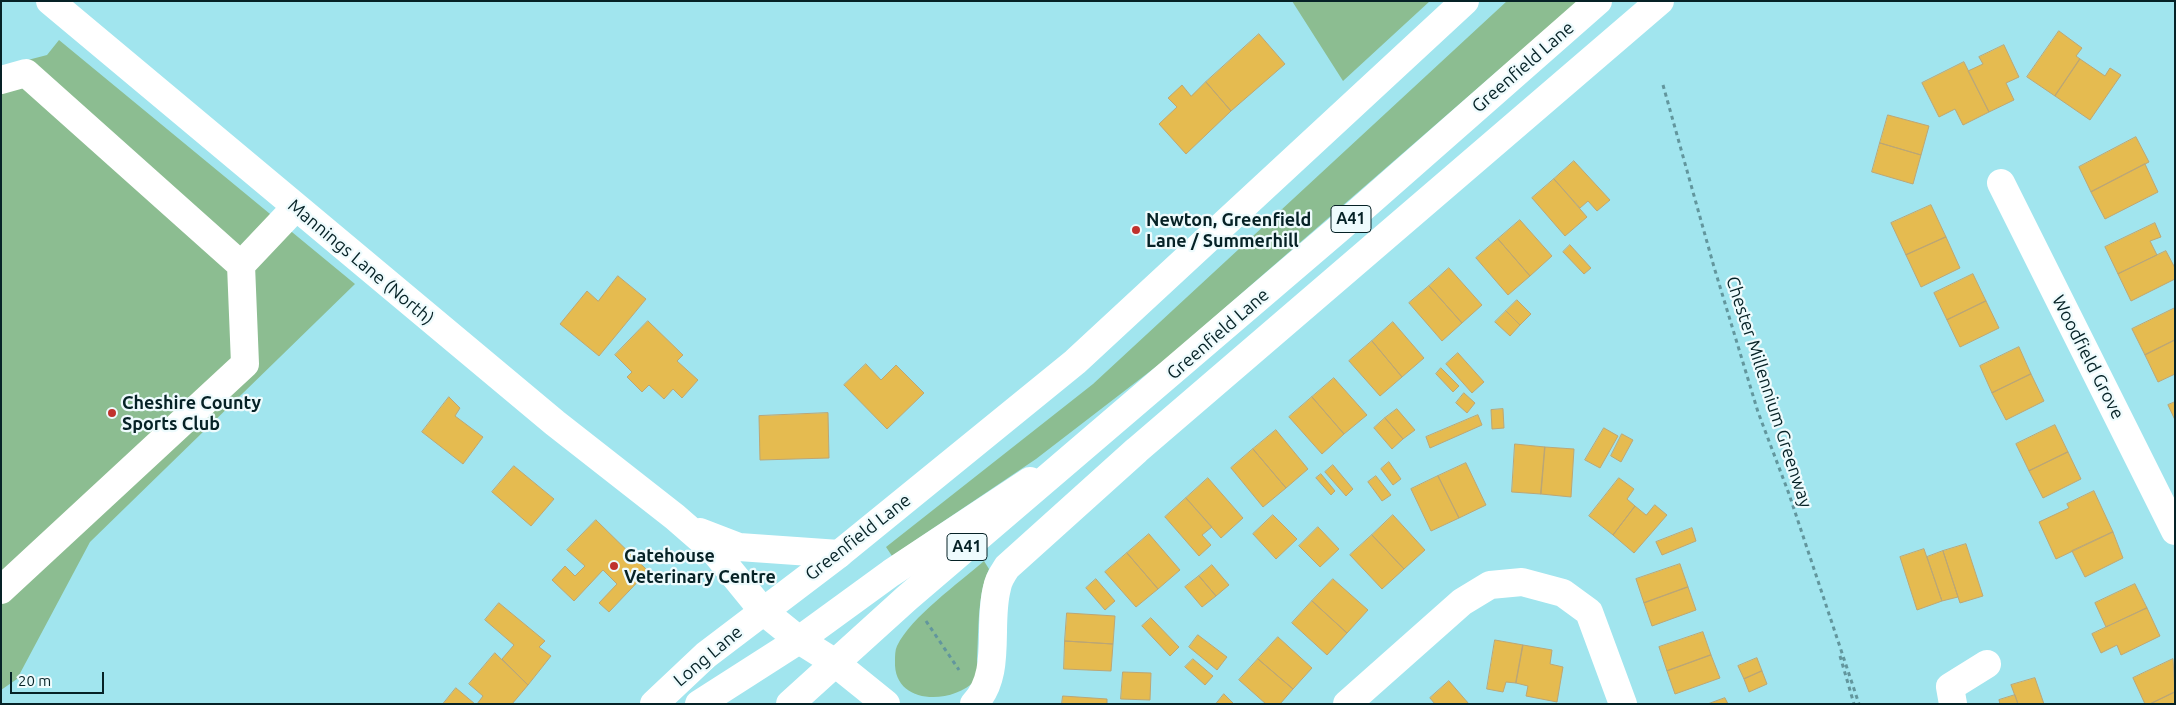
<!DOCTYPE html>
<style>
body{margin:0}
#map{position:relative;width:2176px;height:705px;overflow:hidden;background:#a1e5ee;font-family:Ubuntu,sans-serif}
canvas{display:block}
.frame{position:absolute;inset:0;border:2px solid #062226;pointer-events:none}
.scale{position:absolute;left:10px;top:672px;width:94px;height:22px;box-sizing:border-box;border:2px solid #062226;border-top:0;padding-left:6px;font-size:15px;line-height:18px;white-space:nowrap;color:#062226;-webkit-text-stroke:4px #eefbfd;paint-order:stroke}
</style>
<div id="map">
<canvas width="2176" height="705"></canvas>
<div class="frame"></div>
<div class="scale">20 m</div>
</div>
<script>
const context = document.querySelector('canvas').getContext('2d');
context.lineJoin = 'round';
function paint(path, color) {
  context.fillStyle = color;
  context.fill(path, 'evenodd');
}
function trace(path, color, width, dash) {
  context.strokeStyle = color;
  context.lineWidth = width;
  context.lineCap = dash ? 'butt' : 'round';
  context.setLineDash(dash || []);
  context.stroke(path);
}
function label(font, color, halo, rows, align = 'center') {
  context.font = font + ' Ubuntu,sans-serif';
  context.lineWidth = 4.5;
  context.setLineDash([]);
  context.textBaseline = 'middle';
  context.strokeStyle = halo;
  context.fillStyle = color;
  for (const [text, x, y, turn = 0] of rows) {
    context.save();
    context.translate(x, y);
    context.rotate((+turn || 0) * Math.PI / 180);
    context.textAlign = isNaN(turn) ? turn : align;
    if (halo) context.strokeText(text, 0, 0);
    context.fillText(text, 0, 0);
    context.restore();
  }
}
const green = new Path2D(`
 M1292 1H1430L1343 81Z
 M1507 1H1578L1166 359 1036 459 892 556 886 547 1093 384Z
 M59 40 355 284 90 542 17 679 1 690V67L47 55Z
 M984 561 989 569C977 596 979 629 977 659 977 665 979 676 975 681 951 705 893 705 895 661 895 656 895 650 897 646 911 617 959 583 984 561Z`);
const building = new Path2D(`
 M2059 31 2082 48 2076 56 2080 59 2055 96 2027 77Z
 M1259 34 1285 64 1231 111 1206 82Z
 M2004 45 2019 77 2006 83 2014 100 1989 112 1968 71 1983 64 1979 57Z
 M2080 59 2105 76 2110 68 2121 75 2090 120 2055 96Z
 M1964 62 1989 112 1963 125 1955 109 1939 117 1922 83Z
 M1206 82 1231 111 1186 154 1159 124 1177 107 1168 98 1182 85 1191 96Z
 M1888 115 1929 126 1921 155 1880 143Z
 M2136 137 2149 162 2091 192 2079 167Z
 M1880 143 1921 155 1913 184 1872 172Z
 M1574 161 1610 200 1597 211 1588 201 1580 208 1554 179Z
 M2145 164 2158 192 2105 219 2091 192Z
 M1554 179 1587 217 1565 236 1532 198Z
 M1931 205 1946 237 1906 255 1891 223Z
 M1520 220 1552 256 1530 276 1498 239Z
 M2155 223 2161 237 2150 241 2157 255 2118 274 2105 247Z
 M1946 237 1960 268 1921 287 1906 255Z
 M1498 239 1530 276 1508 295 1476 258Z
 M1570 245 1591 268 1584 274 1563 252Z
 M2166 251 2175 268V279L2131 301 2118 274Z
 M1449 268 1482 305 1462 323 1429 286Z
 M1973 274 1986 301 1947 320 1934 293Z
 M618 276 646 299 599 356 560 324 587 291 598 301Z
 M1429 286 1462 323 1442 341 1409 303Z
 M1517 300 1531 314 1520 325 1506 311Z
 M1986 301 1999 328 1960 347 1947 320Z
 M2175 308V340L2145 355 2132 329Z
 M1506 311 1520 325 1510 336 1495 322Z
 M648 321 683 355 677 361 698 380 682 398 673 389 664 399 649 385 642 392 627 377 632 372 615 355Z
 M1393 322 1424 358 1402 377 1372 341Z
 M2175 340V374L2158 382 2145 355Z
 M1372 341 1402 377 1380 396 1349 361Z
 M2019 347 2031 374 1992 393 1980 366Z
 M1458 353 1484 382 1472 393 1446 364Z
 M866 364 881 380 896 365 924 393 887 429 844 385Z
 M1441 368 1459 386 1453 392 1436 374Z
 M2031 374 2044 401 2006 420 1992 393Z
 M1334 378 1367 415 1344 434 1312 397Z
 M1464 393 1475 403 1467 413 1456 403Z
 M449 397 460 408 455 416 483 437 463 464 422 432Z
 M1312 397 1344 434 1322 454 1289 417Z
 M2175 402V420L2168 405Z
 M1397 409 1415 430 1403 439 1385 418Z
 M1503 409 1504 428 1492 429 1491 410Z
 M828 413 829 458 760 460 759 416Z
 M1478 415 1482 425 1430 448 1426 437Z
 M1385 418 1403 439 1392 449 1374 428Z
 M2055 425 2068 452 2029 471 2016 444Z
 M1604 428 1618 436 1600 468 1585 460Z
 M1276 430 1308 469 1286 488 1253 449Z
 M1622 434 1633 440 1621 462 1611 456Z
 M1515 444 1545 447 1541 494 1512 492Z
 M1545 447 1574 449 1571 497 1541 494Z
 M1253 449 1286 488 1263 507 1231 468Z
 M2068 452 2081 479 2043 498 2029 471Z
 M1389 462 1401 479 1393 485 1381 469Z
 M1466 463 1486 505 1459 518 1438 476Z
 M1333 465 1353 489 1346 496 1325 472Z
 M514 466 554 499 531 526 492 492Z
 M1321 474 1335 491 1331 495 1316 478Z
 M1376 476 1391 495 1382 501 1368 482Z
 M1438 476 1459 518 1431 531 1411 489Z
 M1208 478 1243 518 1221 538 1186 498Z
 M1619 478 1634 489 1627 499 1635 506 1613 535 1589 516Z
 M2094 491 2113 532 2056 559 2039 522 2069 508 2067 504Z
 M1186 498 1212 527 1202 535 1211 545 1199 556 1165 517Z
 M1655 505 1667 515 1634 553 1613 535 1635 506 1646 515Z
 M1273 515 1297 539 1276 559 1253 534Z
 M1393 515 1425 550 1404 569 1372 535Z
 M596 520 648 571 609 612 599 603 617 584 603 570 574 601 552 580 565 566 575 576 585 566 567 550Z
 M1318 527 1339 549 1320 567 1299 546Z
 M1692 528 1696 541 1662 555 1656 542Z
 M2113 532 2123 558 2085 577 2072 551Z
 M1149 534 1180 570 1158 589 1127 553Z
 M1372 535 1404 569 1382 589 1350 555Z
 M1966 544 1983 596 1960 603 1943 551Z
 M1924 549 1942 601 1917 610 1900 557Z
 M1943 551 1958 597 1942 601 1927 557Z
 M1127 553 1158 589 1136 607 1105 572Z
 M1680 564 1688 587 1644 603 1636 579Z
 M1212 565 1229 585 1216 596 1199 576Z
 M1199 576 1216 596 1202 607 1185 587Z
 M1096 579 1115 601 1105 610 1086 588Z
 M1333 579 1368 610 1347 633 1312 601Z
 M2135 584 2147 608 2106 627 2095 603Z
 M1688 587 1696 610 1652 626 1644 603Z
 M1312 601 1347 633 1327 655 1292 623Z
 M499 603 545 641 539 647 551 656 528 685 502 659 514 645 485 620Z
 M2147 608 2160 636 2121 655 2117 645 2101 653 2092 634Z
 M1067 613 1115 616 1113 644 1065 641Z
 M1151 618 1179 647 1170 656 1142 626Z
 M1703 632 1711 655 1667 671 1659 647Z
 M1198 635 1227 657 1217 670 1189 647Z
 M1278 637 1312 668 1293 689 1258 659Z
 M1495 640 1523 645 1516 683 1506 682 1503 692 1487 689Z
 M1065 641 1113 644 1111 671 1064 669Z
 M1523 645 1552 650 1550 664 1563 667 1557 702 1526 696 1528 686 1516 683Z
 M495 653 528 685 512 704H477L483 696 469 684Z
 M1711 655 1720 678 1675 694 1667 671Z
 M1757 658 1762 671 1744 679 1738 666Z
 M1193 659 1213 676 1205 685 1185 667Z
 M1258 659 1293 689 1280 704H1266L1239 680Z
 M2173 659 2175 692 2150 704H2145L2133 678Z
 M1762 671 1767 684 1749 692 1744 679Z
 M1123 672 1151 673 1150 700 1121 699Z
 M2035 678 2044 704H2018L2011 685Z
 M1449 681 1469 704H1435L1430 698Z
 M456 688 475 704H443Z
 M2175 692V704H2150Z
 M1224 694 1234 704H1216Z
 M2015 695 2018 704H2000L1999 700Z
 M1063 696 1107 699V704H1062Z
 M1725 698 1728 704H1708Z`);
const path = new Path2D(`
 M1663 85 1714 267 1758 412 1789 494 1859 704
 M926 621 959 670
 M1840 656 1854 704`);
const minor = new Path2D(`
 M50 1 555 423 675 517 714 551 763 611 799 640 834 662 886 704
 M1 80 26 73 241 265 245 364 1 590
 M2001 183 2175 531
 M241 265 295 208
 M700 532 739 547 839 554
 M699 704 799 640 891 573 1030 481
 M974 704C1003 674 987 625 997 588 998 580 1003 573 1007 567L1137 450 1660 1
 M1347 704 1462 602 1490 585 1522 582 1563 593 1589 612 1623 704
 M1953 704 1950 687 1987 664`);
const highway = new Path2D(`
 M654 704 706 655 839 554 1075 362 1465 1
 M790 704 907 598 1342 226 1598 1`);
const markers = [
 [1136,230,5,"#c0322d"],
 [112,413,5,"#c0322d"],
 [614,566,5,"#c0322d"]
];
const shields = [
 [1351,219,40],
 [967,547,40]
];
const shieldNames = [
 ["A41",1351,219],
 ["A41",967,547]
];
const streetNames = [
 ["Greenfield Lane",1523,67,-41],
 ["Mannings Lane (North)",361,262,40],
 ["Greenfield Lane",1218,334,-41],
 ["Woodfield Grove",2088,357,63],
 ["Chester Millennium Greenway",1769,392,72],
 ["Greenfield Lane",858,537,-38],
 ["Long Lane",708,656,-40]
];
const poiNames = [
 ["Newton, Greenfield",1146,220],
 ["Lane / Summerhill",1146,241],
 ["Cheshire County",122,403],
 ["Sports Club",122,424],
 ["Gatehouse",624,556],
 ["Veterinary Centre",624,577]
];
paint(green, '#8cbd91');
paint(building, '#e5bb50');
trace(building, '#bba676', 1);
trace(path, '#62969d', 3, [4, 4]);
trace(minor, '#fff', 28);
trace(highway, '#fff', 28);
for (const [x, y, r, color] of markers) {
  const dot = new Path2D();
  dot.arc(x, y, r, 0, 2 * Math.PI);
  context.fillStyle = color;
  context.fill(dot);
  trace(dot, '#eefbfd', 2);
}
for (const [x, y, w] of shields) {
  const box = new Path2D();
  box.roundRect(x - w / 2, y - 13.5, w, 27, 4);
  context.fillStyle = '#eefbfd';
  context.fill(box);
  trace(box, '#062226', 1);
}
label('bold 16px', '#062226', null, shieldNames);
label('18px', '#062226', '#eefbfd', streetNames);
label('bold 18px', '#062226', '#eefbfd', poiNames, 'left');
</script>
